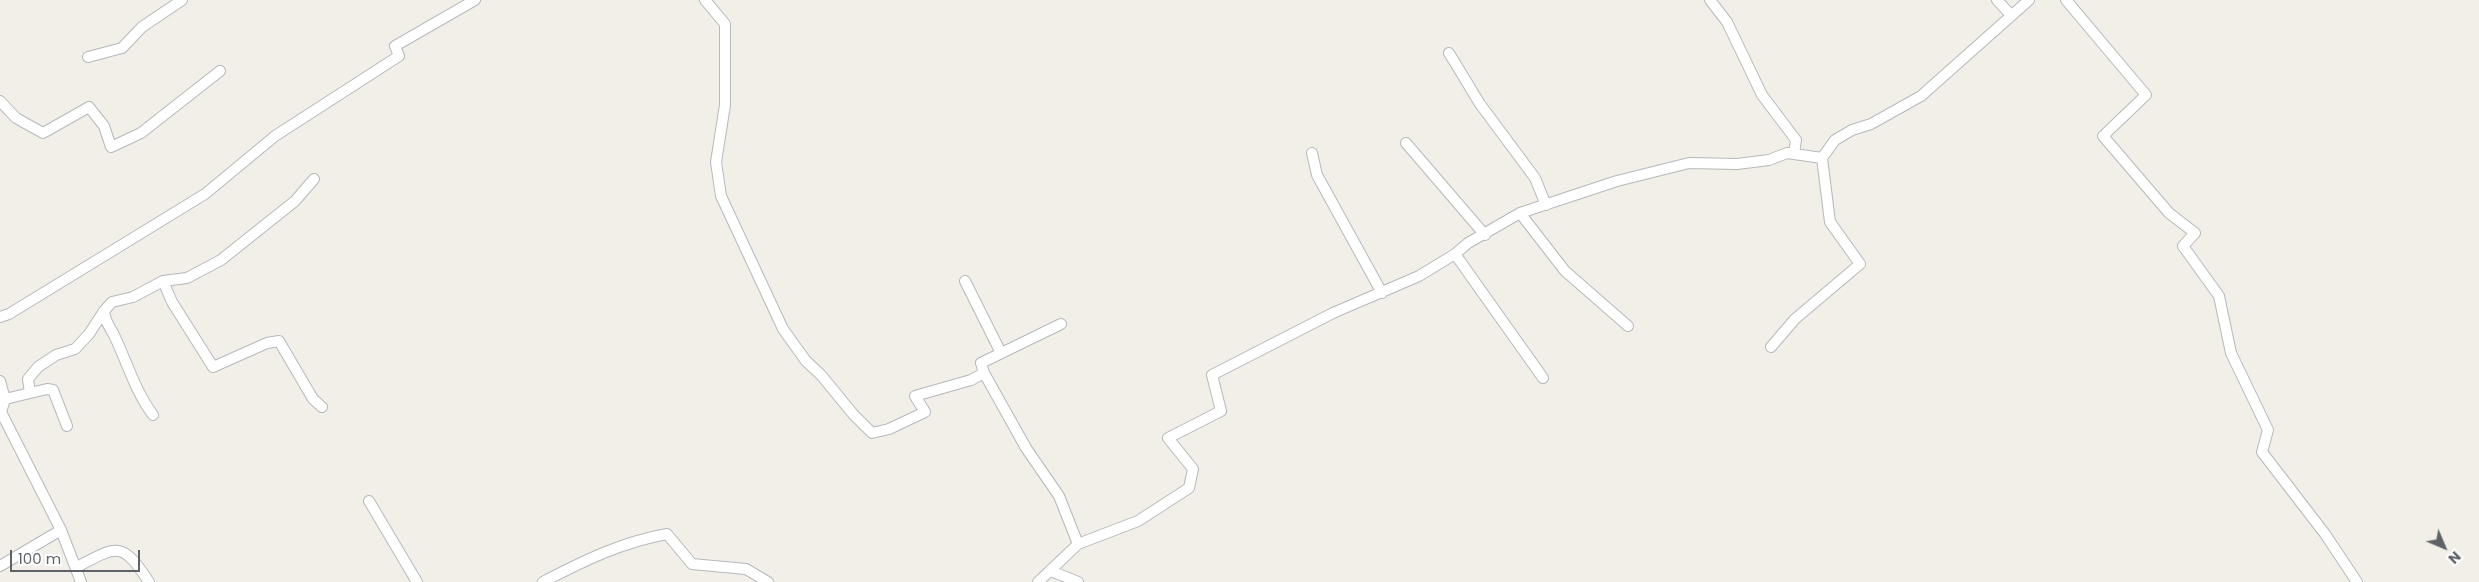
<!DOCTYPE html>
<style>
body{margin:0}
#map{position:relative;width:2479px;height:582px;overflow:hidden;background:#f1efe8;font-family:Poppins,sans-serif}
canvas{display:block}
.north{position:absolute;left:2419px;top:522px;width:50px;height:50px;-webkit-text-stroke:4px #fff;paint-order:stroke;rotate:135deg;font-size:14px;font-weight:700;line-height:20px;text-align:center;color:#5f6368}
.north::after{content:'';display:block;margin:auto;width:18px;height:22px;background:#5f6368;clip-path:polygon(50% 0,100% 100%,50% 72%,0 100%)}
.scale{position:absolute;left:10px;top:550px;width:130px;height:22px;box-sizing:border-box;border:2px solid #5f6368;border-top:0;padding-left:6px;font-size:15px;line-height:18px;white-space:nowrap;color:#5f6368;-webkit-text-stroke:4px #fff;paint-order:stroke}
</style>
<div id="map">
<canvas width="2479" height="582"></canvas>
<div class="north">N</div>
<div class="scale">100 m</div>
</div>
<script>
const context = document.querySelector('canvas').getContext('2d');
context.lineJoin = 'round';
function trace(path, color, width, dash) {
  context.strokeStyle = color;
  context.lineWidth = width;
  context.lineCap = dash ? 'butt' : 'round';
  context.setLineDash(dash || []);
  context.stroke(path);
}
const street = new Path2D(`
 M705 0 725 24V105L716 162 721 196 783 329 806 361 821 375 853 414 872 433 889 429 925 412 915 396 971 380 984 373 1026 448 1059 496 1078 544
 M1710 0 1727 22 1762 95 1796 140 1794 154
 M1997 0 2010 14
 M2066 0 2146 95 2103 136 2169 213 2195 233 2183 246 2219 296 2231 353 2268 430 2262 452 2325 534 2357 582
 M1449 53 1480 104 1535 178 1546 205
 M88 57 122 48 142 27 182 0
 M0 101 16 118 43 133 89 107 104 126 111 147 141 133 220 71
 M1406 143 1485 235
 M1312 153 1317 175 1382 293
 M1520 213 1565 271 1628 326
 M1455 254 1543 378
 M163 281 172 302 213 367 267 343 279 341 313 399 322 407
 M965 281 1001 353
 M104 311C105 321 109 326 114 335 127 362 135 391 153 415
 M0 317 9 314 205 194 275 136 399 56 395 46 475 0
 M1771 347 1795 319 1860 264 1830 222 1822 158
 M984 373 981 363 1061 324
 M0 381 5 399 1 412 61 530 81 582
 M30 393 28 379 38 367 56 355 75 349 89 334 104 311 112 302 133 297 163 281 187 278 221 260 295 201 314 179
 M5 399 47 389 53 390 67 426
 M369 501 417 582
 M0 566 61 530
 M77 567C118 545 122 541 149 582
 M1051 571 1078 582
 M543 582C583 561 622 542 667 534L692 564 746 569 768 582
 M1038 582 1078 544 1138 521 1189 488 1193 469 1168 438 1221 411 1212 375 1333 313 1419 276 1455 254 1468 243 1520 213 1617 181 1689 163 1737 164 1769 160 1787 153 1822 158 1835 140 1852 130 1871 124 1921 96 2029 0`);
trace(street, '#b5b8bc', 12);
trace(street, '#fff', 10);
</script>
